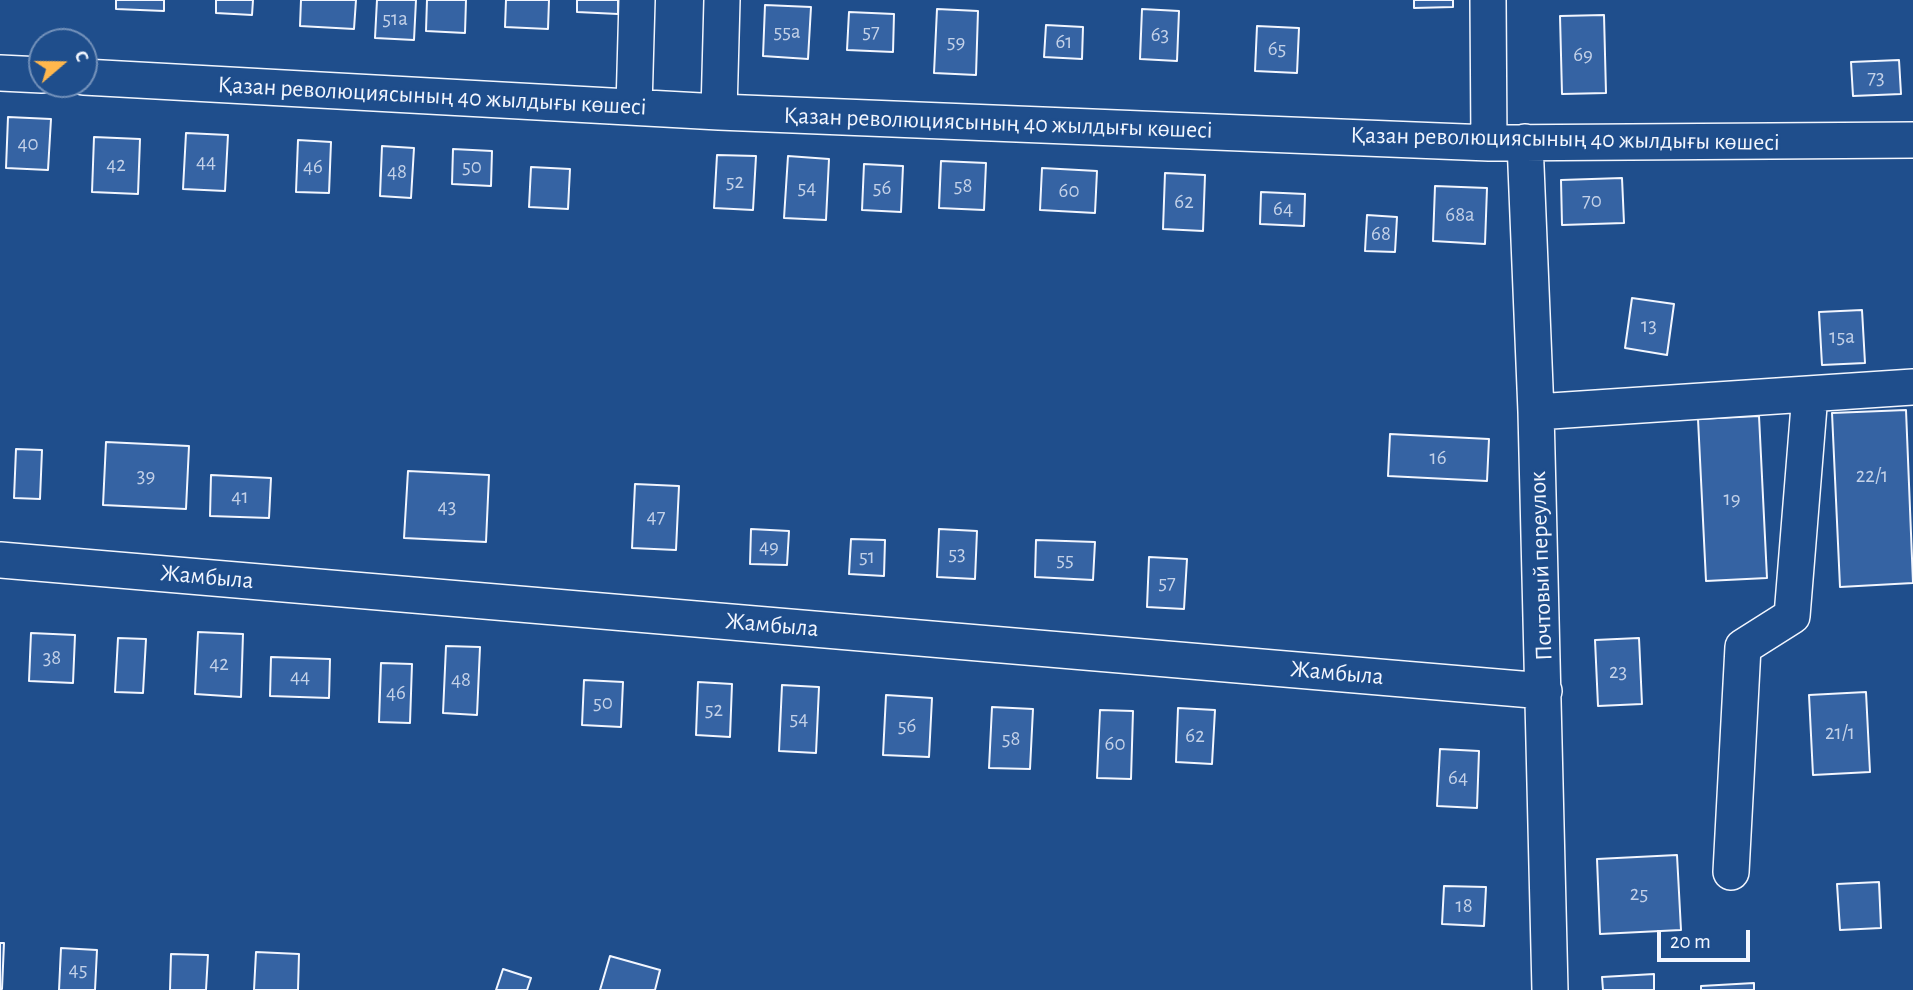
<!DOCTYPE html>
<meta charset="utf-8">
<style>
body{margin:0}
#map{position:relative;width:1913px;height:990px;overflow:hidden;background:#1f4e8c;font-family:"Alegreya Sans",sans-serif}
canvas{display:block}
.north{position:absolute;left:28px;top:28px;width:70px;height:70px;box-sizing:border-box;background:#1f4e8c;border:2px solid #7391ba;border-radius:50%;rotate:70deg;font-size:19px;font-weight:700;line-height:28px;text-align:center;color:#f2f6ff}
.north::after{content:'';display:block;margin:auto;width:24px;height:32px;background:#ffb74d;clip-path:polygon(50% 0,100% 100%,50% 72%,0 100%)}
.scale{position:absolute;left:1657px;top:930px;width:93px;height:32px;box-sizing:border-box;border:4px solid #f2f6ff;border-top:0;padding-left:9px;font-size:21px;line-height:24px;white-space:nowrap;color:#f2f6ff;-webkit-text-stroke:5px #1f4e8c;paint-order:stroke}
</style>
<div id="map">
<canvas width="1913" height="990"></canvas>
<div class="north">С</div>
<div class="scale">20 m</div>
</div>
<script>
const context = document.querySelector('canvas').getContext('2d');
context.lineJoin = 'round';
function paint(path, color) {
  context.fillStyle = color;
  context.fill(path, 'evenodd');
}
function trace(path, color, width, dash) {
  context.strokeStyle = color;
  context.lineWidth = width;
  context.lineCap = dash ? 'butt' : 'round';
  context.setLineDash(dash || []);
  context.stroke(path);
}
function label(font, color, halo, rows, align = 'center') {
  context.font = font + ' "Alegreya Sans",sans-serif';
  context.lineWidth = 5;
  context.setLineDash([]);
  context.textBaseline = 'middle';
  context.strokeStyle = halo;
  context.fillStyle = color;
  for (const [text, x, y, turn = 0] of rows) {
    context.save();
    context.translate(x, y);
    context.rotate((+turn || 0) * Math.PI / 180);
    context.textAlign = isNaN(turn) ? turn : align;
    if (halo) context.strokeText(text, 0, 0);
    context.fillText(text, 0, 0);
    context.restore();
  }
}
const building = new Path2D(`
 M116 0H164V11L116 9Z
 M216 0H253L252 15 216 13Z
 M301 0H356L354 29 300 26Z
 M377 0H416L414 40 375 38Z
 M427 0H466L465 33 426 31Z
 M506 0H549L548 29 505 27Z
 M577 0H618V14L577 12Z
 M1414 0H1453V7L1414 8Z
 M765 5 811 7 808 59 763 56Z
 M937 9 978 11 976 75 934 73Z
 M1142 9 1179 11 1177 61 1140 59Z
 M849 12 894 14 893 52 847 50Z
 M1604 15 1606 93 1562 94 1560 16Z
 M1046 25 1083 27 1082 59 1044 57Z
 M1257 26 1299 28 1297 73 1255 71Z
 M1899 60 1901 94 1853 96 1851 62Z
 M8 117 51 119 48 170 6 168Z
 M186 133 228 135 225 191 183 189Z
 M94 137 140 139 138 194 92 192Z
 M298 140 331 142 329 193 296 192Z
 M382 146 414 148 411 198 380 196Z
 M453 149 492 151 491 186 452 184Z
 M717 155 756 156 753 210 714 208Z
 M788 156 829 159 826 220 784 218Z
 M941 161 986 163 984 210 939 208Z
 M864 164 903 166 901 212 862 210Z
 M531 167 570 169 568 209 529 207Z
 M1042 168 1097 171 1095 213 1040 210Z
 M1165 173 1205 175 1203 231 1163 229Z
 M1622 178 1624 223 1562 225 1561 180Z
 M1435 186 1487 188 1485 244 1433 241Z
 M1261 192 1305 194 1304 226 1260 224Z
 M1367 215 1397 217 1395 252 1365 251Z
 M1632 298 1674 304 1667 355 1625 348Z
 M1862 310 1865 363 1822 365 1819 312Z
 M1906 410 1913 583 1840 587 1832 413Z
 M1759 416 1767 578 1706 581 1698 419Z
 M1390 434 1489 439 1487 481 1388 476Z
 M106 442 189 446 186 509 103 505Z
 M16 449 42 450 40 499 14 498Z
 M408 471 489 475 486 542 404 538Z
 M211 475 271 478 269 518 210 516Z
 M635 484 679 486 676 550 632 548Z
 M751 529 789 531 787 565 750 564Z
 M939 529 977 531 975 579 937 577Z
 M851 539 885 540 884 576 849 574Z
 M1036 540 1095 542 1093 580 1035 577Z
 M1149 557 1187 559 1184 609 1147 607Z
 M198 632 243 634 241 697 195 694Z
 M31 633 75 635 73 683 29 681Z
 M118 638 146 639 143 693 115 692Z
 M1639 638 1642 704 1598 706 1595 640Z
 M446 646 480 647 477 715 443 713Z
 M271 657 330 659 329 698 270 696Z
 M381 663 412 664 410 723 379 722Z
 M584 680 623 682 621 727 582 725Z
 M698 682 732 684 730 737 696 735Z
 M782 685 819 687 816 753 779 751Z
 M1866 692 1870 772 1813 775 1809 695Z
 M886 695 932 698 929 757 883 755Z
 M992 707 1033 709 1030 769 989 768Z
 M1178 708 1215 710 1212 764 1176 762Z
 M1100 710 1133 711 1131 779 1097 778Z
 M1440 749 1479 751 1477 808 1437 806Z
 M1677 855 1681 930 1600 934 1597 859Z
 M1879 882 1881 928 1840 930 1837 884Z
 M1444 886 1486 887 1484 926 1442 924Z
 M0 943H4L2 989H0Z
 M61 948 97 950 95 990H59Z
 M256 952 299 954 298 990H254Z
 M171 954 208 955 206 990H170Z
 M610 956 660 970 655 990H600Z
 M503 969 531 978 527 990H496Z
 M1654 974V990H1603L1602 977Z
 M1754 983V990H1701V986Z`);
const minor = new Path2D(`
 M1488 0 1489 143
 M0 73 42 75
 M84 77 719 112 1489 143 1913 140
 M634 107 637 0
 M719 112 722 0
 M1525 142 1536 412 1550 990
 M1536 412 1913 387
 M0 560 1544 691
 M1731 872 1743 647 1792 616 1810 394`);
const numberNames = [
 ["51а",395,19],
 ["55а",787,32],
 ["57",871,32],
 ["63",1160,35],
 ["59",956,42],
 ["61",1064,42],
 ["65",1277,49],
 ["69",1583,55],
 ["73",1876,78],
 ["40",28,144],
 ["44",206,162],
 ["42",116,165],
 ["46",313,167],
 ["50",472,167],
 ["48",397,172],
 ["52",735,182],
 ["58",963,186],
 ["54",807,188],
 ["56",882,188],
 ["60",1069,191],
 ["70",1592,201],
 ["62",1184,202],
 ["64",1283,209],
 ["68а",1460,215],
 ["68",1381,234],
 ["13",1649,326],
 ["15а",1842,337],
 ["16",1438,458],
 ["39",146,476],
 ["22/1",1872,476],
 ["41",240,497],
 ["19",1732,499],
 ["43",447,507],
 ["47",656,517],
 ["49",769,547],
 ["53",957,554],
 ["51",867,557],
 ["55",1065,560],
 ["57",1167,583],
 ["38",52,658],
 ["42",219,664],
 ["23",1618,672],
 ["44",300,677],
 ["48",461,680],
 ["46",396,693],
 ["50",603,703],
 ["52",714,710],
 ["54",799,719],
 ["56",907,726],
 ["21/1",1840,733],
 ["62",1195,736],
 ["58",1011,739],
 ["60",1115,744],
 ["64",1458,778],
 ["25",1639,894],
 ["18",1464,906],
 ["45",78,970]
];
const streetNames = [
 ["Қазан революциясының 40 жылдығы көшесі",432,96,3],
 ["Қазан революциясының 40 жылдығы көшесі",998,123,2],
 ["Қазан революциясының 40 жылдығы көшесі",1565,139,1],
 ["Почтовый переулок",1541,566,-92],
 ["Жамбыла",207,577,5],
 ["Жамбыла",772,625,5],
 ["Жамбыла",1337,673,5]
];
paint(building, '#3563a3');
trace(building, '#f2f6ff', 2);
trace(minor, '#f2f6ff', 38);
trace(minor, '#1f4e8c', 35);
label('21px', '#c3d1e8', null, numberNames);
label('24px', '#f2f6ff', '#1f4e8c', streetNames);
</script>
